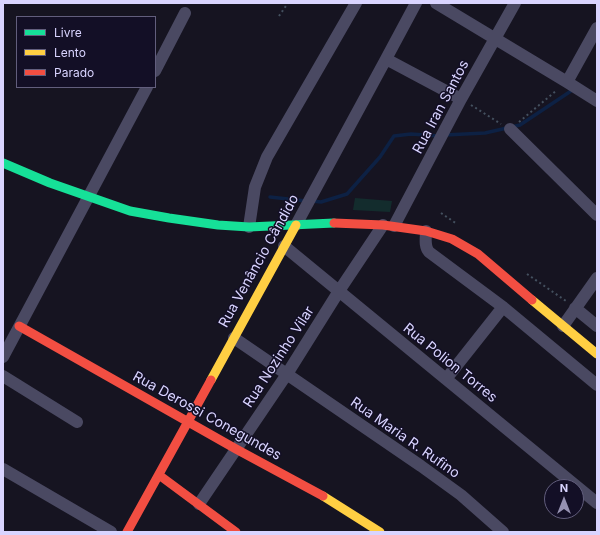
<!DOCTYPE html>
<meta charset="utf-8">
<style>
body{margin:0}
#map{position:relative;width:600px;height:535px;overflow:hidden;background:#161421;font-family:Inter,sans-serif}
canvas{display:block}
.frame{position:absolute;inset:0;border:4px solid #d9d4ff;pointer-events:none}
.legend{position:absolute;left:16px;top:16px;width:140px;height:72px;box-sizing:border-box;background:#130f26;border:1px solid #625e7d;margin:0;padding:5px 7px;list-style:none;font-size:12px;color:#d9d4ff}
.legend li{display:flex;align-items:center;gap:8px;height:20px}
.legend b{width:20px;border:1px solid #625e7d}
.north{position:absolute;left:544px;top:479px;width:40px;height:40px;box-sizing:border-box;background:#130f26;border:1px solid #625e7d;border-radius:50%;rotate:0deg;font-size:11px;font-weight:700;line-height:16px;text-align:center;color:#d9d4ff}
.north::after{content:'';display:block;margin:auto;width:14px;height:18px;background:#9591b1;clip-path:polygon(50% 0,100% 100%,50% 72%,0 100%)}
</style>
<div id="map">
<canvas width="600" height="535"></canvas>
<div class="frame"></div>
<ul class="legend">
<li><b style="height:5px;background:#16e098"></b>Livre</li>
<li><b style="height:5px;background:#ffcf43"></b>Lento</li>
<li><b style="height:5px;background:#f24e42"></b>Parado</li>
</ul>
<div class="north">N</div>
</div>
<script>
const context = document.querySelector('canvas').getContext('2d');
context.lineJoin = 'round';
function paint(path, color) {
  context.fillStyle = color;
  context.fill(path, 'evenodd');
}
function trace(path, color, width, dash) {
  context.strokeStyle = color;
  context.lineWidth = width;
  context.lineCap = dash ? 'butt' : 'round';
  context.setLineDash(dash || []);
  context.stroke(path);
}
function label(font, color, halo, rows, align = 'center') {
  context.font = font + ' Inter,sans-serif';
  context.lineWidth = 3;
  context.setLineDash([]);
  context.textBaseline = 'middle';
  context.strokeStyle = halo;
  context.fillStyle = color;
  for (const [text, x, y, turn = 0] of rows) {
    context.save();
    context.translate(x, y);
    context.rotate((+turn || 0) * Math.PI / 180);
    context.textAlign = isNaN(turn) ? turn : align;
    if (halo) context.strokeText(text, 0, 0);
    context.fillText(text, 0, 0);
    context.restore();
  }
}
const green = new Path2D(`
 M355 198 392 201 390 212 353 210Z`);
const stream = new Path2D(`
 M445 135 485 133 520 125 571 91
 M270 197 306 201
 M312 201 321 202 347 194 380 157 394 136 411 134 439 136`);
const path = new Path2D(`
 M279 16 288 3
 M471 105 501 124
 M519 122 557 90
 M441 213 457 224
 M527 274 566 301`);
const street = new Path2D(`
 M436 3 567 82 597 101
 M386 59 461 99
 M155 71 185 13
 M567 82 597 28
 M510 129 597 215
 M296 225 386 59 416 3
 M394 226 461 99 515 3
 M249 227 255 187 267 157 356 3
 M426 231C426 238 424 246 429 252L503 307 597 385
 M284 246 597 503
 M575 308 597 326
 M563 326 597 278
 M234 338 421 466 461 495 503 532
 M3 357 147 87
 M3 376 77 422
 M446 379 503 307
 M3 469 111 532
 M199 504 287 374 339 291 383 225`);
const fast = new Path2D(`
 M3 163 50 183 130 211 169 218 218 225 249 227 334 223`);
const slow = new Path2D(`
 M532 300 597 354
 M211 380 296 225
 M323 496 380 532`);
const jam = new Path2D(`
 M334 223 383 225 426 231 452 239 478 254 532 300
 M19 326 236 449 323 496
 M159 475 236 532
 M127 532 211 380`);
const streetNames = [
 ["Rua Iran Santos",441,107,-62],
 ["Rua Venâncio Cândido",259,261,-61],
 ["Rua Nozinho Vilar",279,357,-57],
 ["Rua Polion Torres",450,363,39],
 ["Rua Derossi Conegundes",207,416,29],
 ["Rua Maria R. Rufino",405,438,35]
];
paint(green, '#132c2d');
trace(stream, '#0d2144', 3.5);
trace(path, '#44505f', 2, [2, 3]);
trace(street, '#4a4962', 12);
trace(fast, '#16e098', 9);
trace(slow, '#ffcf43', 9);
trace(jam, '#f24e42', 9);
label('14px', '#d9d4ff', '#130f26', streetNames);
</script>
